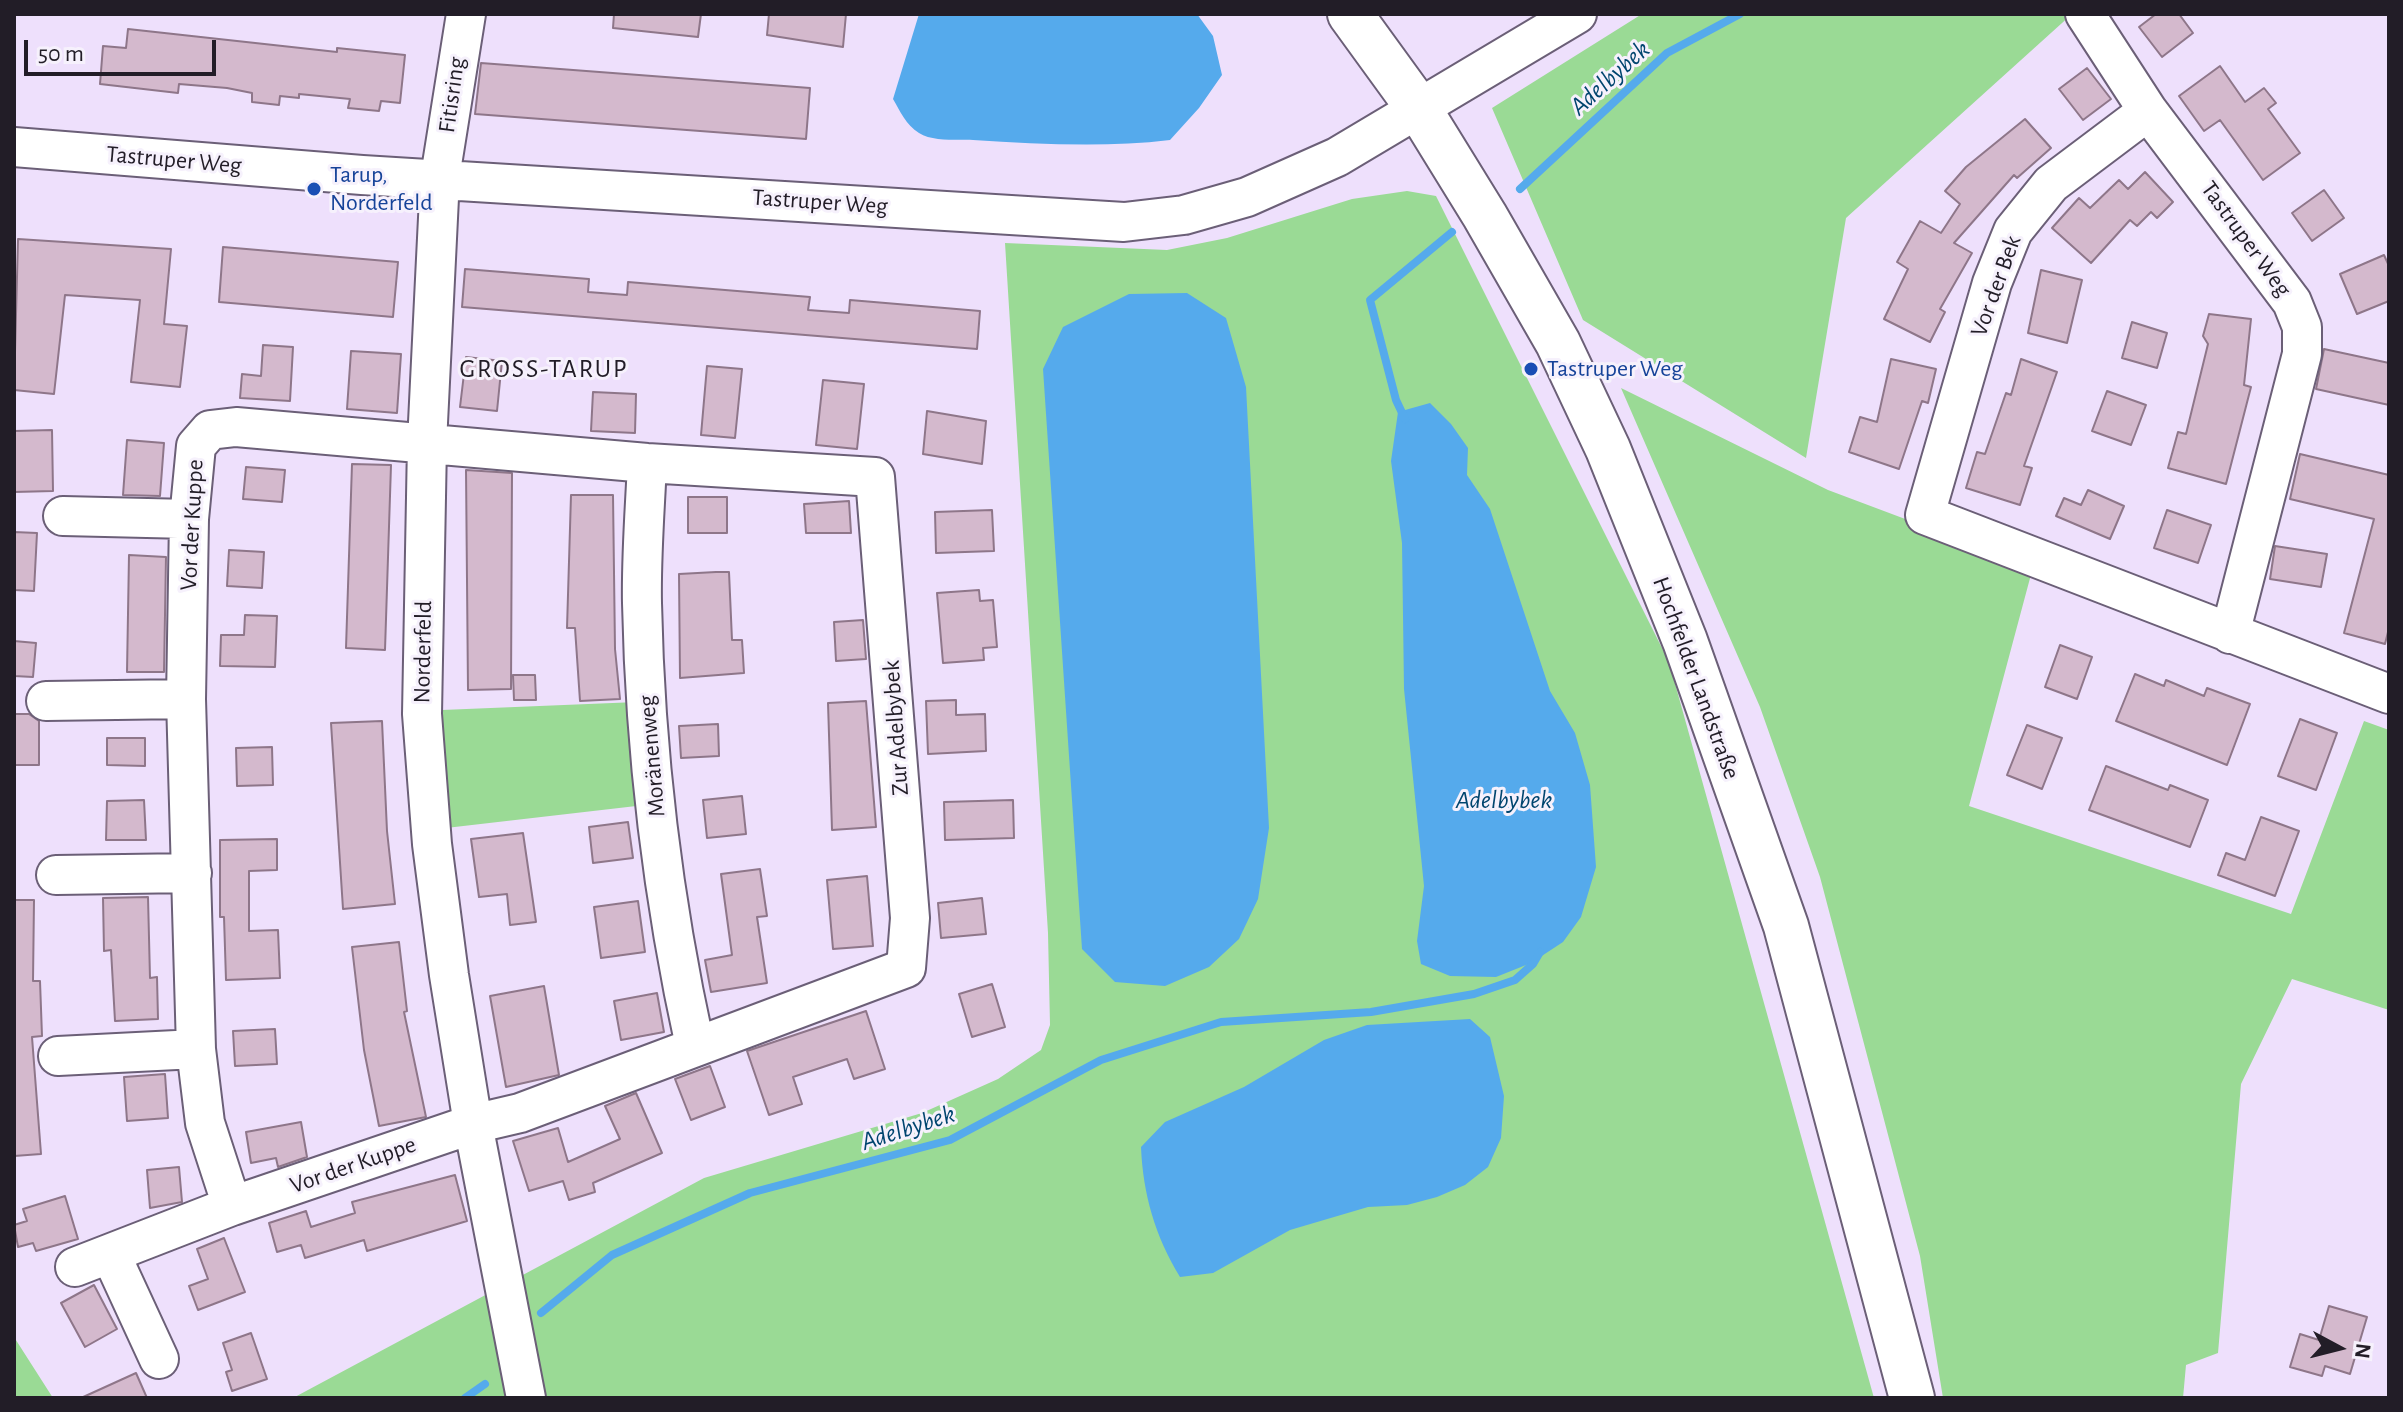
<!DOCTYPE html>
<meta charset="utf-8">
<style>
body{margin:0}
#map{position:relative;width:2403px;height:1412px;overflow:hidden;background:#eee0fc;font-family:"Alegreya Sans",sans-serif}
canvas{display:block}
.frame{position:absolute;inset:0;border:16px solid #221d27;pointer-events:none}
.north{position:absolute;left:2299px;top:1308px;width:80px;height:80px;-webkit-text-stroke:6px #f6f1fc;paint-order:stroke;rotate:97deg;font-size:22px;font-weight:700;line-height:32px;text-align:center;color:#221d27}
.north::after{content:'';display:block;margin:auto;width:28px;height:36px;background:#221d27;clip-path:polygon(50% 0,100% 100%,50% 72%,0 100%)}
.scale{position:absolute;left:24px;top:40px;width:192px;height:36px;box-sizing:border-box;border:4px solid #221d27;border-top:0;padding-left:10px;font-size:24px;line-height:28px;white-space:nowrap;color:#221d27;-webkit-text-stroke:6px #f6f1fc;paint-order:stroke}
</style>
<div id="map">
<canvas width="2403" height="1412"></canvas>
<div class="frame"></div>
<div class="north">N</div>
<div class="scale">50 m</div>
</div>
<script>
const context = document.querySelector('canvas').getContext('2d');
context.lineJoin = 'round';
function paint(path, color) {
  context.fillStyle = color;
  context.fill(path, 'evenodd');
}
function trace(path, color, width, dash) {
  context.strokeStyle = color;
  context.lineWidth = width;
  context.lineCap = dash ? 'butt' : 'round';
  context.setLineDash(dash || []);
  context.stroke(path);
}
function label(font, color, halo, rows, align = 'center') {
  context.font = font + ' "Alegreya Sans",sans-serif';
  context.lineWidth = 6;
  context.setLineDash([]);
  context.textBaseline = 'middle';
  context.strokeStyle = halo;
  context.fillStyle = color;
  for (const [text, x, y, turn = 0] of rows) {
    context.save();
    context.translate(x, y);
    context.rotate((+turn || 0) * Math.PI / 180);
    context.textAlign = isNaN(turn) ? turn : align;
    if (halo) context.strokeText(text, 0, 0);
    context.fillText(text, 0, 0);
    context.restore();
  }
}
const green = new Path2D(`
 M1642 14H2072L1846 218 1806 458 1583 320 1492 108Z
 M1407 191 1436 196 1669 662 1874 1398H293L704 1178 922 1113 998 1079 1041 1050 1050 1025 1048 933 1005 243 1167 250 1227 238 1352 199Z
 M1621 388 1828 490 2033 567 1969 806 2291 914 2364 721 2389 730V1010L2292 979 2241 1084 2218 1353 2186 1365 2183 1398H1943L1920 1256 1820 877 1760 707Z
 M637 702 645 805 446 828 442 710Z
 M14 1337 53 1398H14Z`);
const water = new Path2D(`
 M919 14H1197L1213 36 1222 75 1199 108 1170 140C1104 148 1039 144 973 140 957 139 933 142 919 133 906 125 900 111 893 99Z
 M1187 293 1226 318 1246 387 1269 828 1258 899 1239 939 1209 967 1165 986 1115 982 1082 949 1043 369 1063 327 1129 294Z
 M1430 403 1451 424 1468 448 1467 475 1490 509 1550 691 1575 733 1590 785 1596 867 1581 917 1563 942 1531 963 1496 977 1450 976 1421 964 1417 941 1424 886 1404 689 1402 543 1391 461 1398 412Z
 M1470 1019 1490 1037 1504 1096 1501 1138 1488 1167 1465 1185 1437 1197 1407 1205 1368 1207 1290 1230 1213 1273 1180 1277C1155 1236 1143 1194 1141 1147L1165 1122 1244 1087 1324 1040 1367 1025Z`);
const stream = new Path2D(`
 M1520 189 1667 53 1740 14
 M1405 419 1396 400 1370 300 1452 232
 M541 1313 612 1255 750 1193 950 1140 1101 1060 1221 1022 1371 1012 1474 994 1515 980 1533 964 1540 952
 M465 1398 485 1384`);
const building = new Path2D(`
 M614 14H701L698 37 613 28Z
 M769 14H846L843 47 767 35Z
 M2156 14H2179L2193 33 2162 57 2139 27Z
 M128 29 337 52V48L405 55 400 103 381 101 379 111 348 108 350 99 299 94V98L280 96 279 105 252 102V93L227 88 179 84 178 93 100 84 103 46 126 48Z
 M481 63 810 88 806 139 475 114Z
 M2220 66 2245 102 2264 88 2276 103 2268 109 2300 153 2263 180 2220 120 2204 131 2179 96Z
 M2087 68 2111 99 2083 120 2059 89Z
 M2025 119 2051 148 2017 178 2014 175 1954 243 1972 253 1940 309 1945 312 1930 342 1884 319 1908 269 1897 262 1920 221 1941 233 1960 204 1945 191 1966 167Z
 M2145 172 2173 202 2157 218 2151 212 2137 226 2130 220 2091 263 2052 228 2079 198 2090 208 2119 180 2128 189Z
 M2324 190 2344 218 2312 241 2292 213Z
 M18 239 171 249 164 324 187 326 180 387 131 382 140 300 65 295 54 394 14 390Z
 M223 247 398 262 393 317 219 302Z
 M2384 255 2389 266V301L2357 314 2340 274Z
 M465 269 589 279 588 292 627 295 628 282 810 297 808 310 849 313 850 300 980 311 977 349 462 307Z
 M2041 270 2082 280 2067 343 2028 333Z
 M2209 314 2251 319 2244 385 2251 387 2226 484 2168 468 2178 432 2186 434 2208 344 2203 336Z
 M2132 322 2167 333 2157 368 2122 358Z
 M263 345 293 347 290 401 240 398 242 374 261 376Z
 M2324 349 2389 363V405L2316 389Z
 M351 351 401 354 397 413 347 409Z
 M466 357 502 361 497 411 460 407Z
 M1891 359 1936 369 1928 403 1922 401 1899 469 1849 452 1860 417 1877 422Z
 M2021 359 2057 372 2024 466 2032 468 2020 505 1966 488 1977 452 1985 454 2006 393 2011 395Z
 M707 366 742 369 735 438 701 435Z
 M823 380 864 384 857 449 816 445Z
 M2107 391 2146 405 2131 445 2092 431Z
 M593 392 636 394 635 433 591 431Z
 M927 411 986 421 982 464 923 454Z
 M52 430 53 491 14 492V431Z
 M127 440 164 443 160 496 123 495Z
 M2300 454 2389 475V628L2385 644 2344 633 2374 519 2290 499Z
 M352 464 391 465 385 650 346 648Z
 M246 467 285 470 282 502 243 499Z
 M466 470 512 473 511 689 468 690Z
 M2088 490 2124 506 2110 539 2056 516 2064 498 2081 505Z
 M571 495H613L615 649 620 699 580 701 575 628H567Z
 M688 497H727V533H688Z
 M849 501 851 533H806L804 504Z
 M992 510 994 551 936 553 935 512Z
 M2167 510 2211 525 2198 563 2154 548Z
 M14 532 37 533 34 591 14 590Z
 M2275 546 2327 554 2321 587 2270 579Z
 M229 550 264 552 262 588 227 586Z
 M129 555 166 557 164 672H127Z
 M716 572H729L732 640H742L744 673 680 678 679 574Z
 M979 590 980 601 993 600 997 647 983 648 984 660 943 663 937 593Z
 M245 615 277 616 275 667 220 666 221 635H244Z
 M863 620 866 659 836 661 834 622Z
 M14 641 36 643 33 677 14 676Z
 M2060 645 2092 657 2077 699 2045 687Z
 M2135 674 2164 686 2166 680 2204 696 2207 688 2250 704 2227 765 2116 721Z
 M513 675H535L536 700H514Z
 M956 700V715L985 714 986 751 928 754 926 701Z
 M866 701 876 827 832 830 828 703Z
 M14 714H29L39 721V765H14Z
 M2300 719 2337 733 2316 790 2278 776Z
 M382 721 387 831 395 904 343 909 331 723Z
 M718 724 719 756 681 758 679 726Z
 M2027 725 2062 738 2042 789 2007 775Z
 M107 738H145V766L107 765Z
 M272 747 273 785 237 786 236 748Z
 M2106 766 2168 790 2170 785 2208 800 2190 847 2089 810Z
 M742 796 746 834 707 838 703 800Z
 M144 800 146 840H106L107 801Z
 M1013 800 1014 838 945 840 944 802Z
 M2261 817 2299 831 2275 896 2218 875 2226 853 2245 860Z
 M628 822 633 858 593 863 589 827Z
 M523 833 536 922 510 925 507 894 479 897 471 839Z
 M277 839V870L249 871V931L278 930 280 978 226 980 224 917H220V840Z
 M760 869 767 916 757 917 767 983 711 992 705 960 732 955 721 874Z
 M867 876 873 946 833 949 827 880Z
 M148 897 150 978 157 977 158 1019 115 1021 111 950 104 951 103 898Z
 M982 898 986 934 941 938 938 903Z
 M14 900H34L33 981H40L42 1036 32 1037 41 1154 14 1156Z
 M638 901 645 952 601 958 594 907Z
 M399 942 407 1011 404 1012 426 1117 379 1126 364 1050 352 947Z
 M992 984 1005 1027 972 1037 959 994Z
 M544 986 559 1075 506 1087 490 996Z
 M657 993 664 1032 621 1040 614 1001Z
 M866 1011 885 1069 854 1079 847 1059 793 1077 802 1104 769 1115 747 1051Z
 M275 1029 277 1064 235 1066 233 1031Z
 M710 1066 725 1107 691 1120 675 1079Z
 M165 1074 168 1118 127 1121 124 1077Z
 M636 1093 662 1153 593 1183 595 1192 569 1200 563 1181 529 1191 513 1141 558 1128 568 1162 620 1139 605 1106Z
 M301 1122 307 1157 278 1167 276 1158 251 1163 246 1132Z
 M179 1167 182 1202 150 1208 147 1170Z
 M455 1175 467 1221 367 1251 364 1240 305 1258 301 1245 277 1252 269 1223 306 1211 311 1227 355 1213 352 1202Z
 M65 1196 78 1239 36 1251 33 1243 18 1247 14 1225 27 1221 23 1209Z
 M224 1238 245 1292 198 1310 189 1286 208 1279 197 1249Z
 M94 1285 117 1329 85 1347 61 1303Z
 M2329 1306 2367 1317 2350 1374 2325 1366 2322 1376 2290 1367 2300 1334 2319 1340Z
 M251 1333 267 1379 232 1391 226 1372 232 1370 223 1343Z
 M136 1373 147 1398H81Z`);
const minor = new Path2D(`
 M466 14 440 177 427 443 422 714 432 844 449 975 473 1124 526 1398
 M2085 14 2148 111 2292 302 2302 327V354L2230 634
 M2148 111 2051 184 2013 231 1992 283 1925 515 2389 694
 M14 147 362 175 1124 222 1184 215 1247 197 1337 157 1577 14
 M647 463C645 509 641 557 642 603 645 752 663 901 695 1046
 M63 516 189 519
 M46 701 186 699
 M56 875 192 873
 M58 1056 196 1049
 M111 1255 159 1359
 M75 1267 232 1206 473 1124 520 1113 906 968 910 918 875 477 647 463 236 427 210 430 196 446 189 519 186 699 196 1049 205 1123 232 1206`);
const major = new Path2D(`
 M1350 14 1419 109 1485 216 1558 343 1608 449 1685 641 1786 926 1912 1398`);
const markers = [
 [314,189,8,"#1a4fb4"],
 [1531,369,8,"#1a4fb4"]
];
const streetNames = [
 ["Fitisring",452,95,-82],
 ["Tastruper Weg",174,160,5],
 ["Tastruper Weg",820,202,4],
 ["Tastruper Weg",2246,239,54],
 ["Vor der Bek",1996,286,-70],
 ["Vor der Kuppe",192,525,-87],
 ["Norderfeld",423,652,-89],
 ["Hochfelder Landstraße",1696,678,70],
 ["Zur Adelbybek",896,728,-94],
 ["Moränenweg",652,756,-95],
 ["Vor der Kuppe",353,1165,-19]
];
const transitNames = [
 ["Tarup,",330,175],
 ["Norderfeld",330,203],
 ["Tastruper Weg",1547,369]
];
const waterNames = [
 ["Adelbybek",1610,78,-42],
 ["Adelbybek",1504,800],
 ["Adelbybek",908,1128,-18]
];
const neighbourhoodNames = [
 ["GROSS-TARUP",544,369]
];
paint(green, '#9ada95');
paint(water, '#55aaec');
trace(stream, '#55aaec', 8);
paint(building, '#d4b9cd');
trace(building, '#8e7689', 2);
trace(minor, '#6b5f77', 42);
trace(major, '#6b5f77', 48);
trace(minor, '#fff', 38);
trace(major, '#fff', 44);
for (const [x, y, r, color] of markers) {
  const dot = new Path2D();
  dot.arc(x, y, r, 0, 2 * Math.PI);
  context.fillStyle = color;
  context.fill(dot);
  trace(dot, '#f6f1fc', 3);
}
label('24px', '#221d27', '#f6f1fc', streetNames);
label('24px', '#164399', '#f6f1fc', transitNames, 'left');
label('italic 26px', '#00456f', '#f6f1fc', waterNames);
context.letterSpacing = '2px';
label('26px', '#221d27', '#f6f1fc', neighbourhoodNames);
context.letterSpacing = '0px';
</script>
